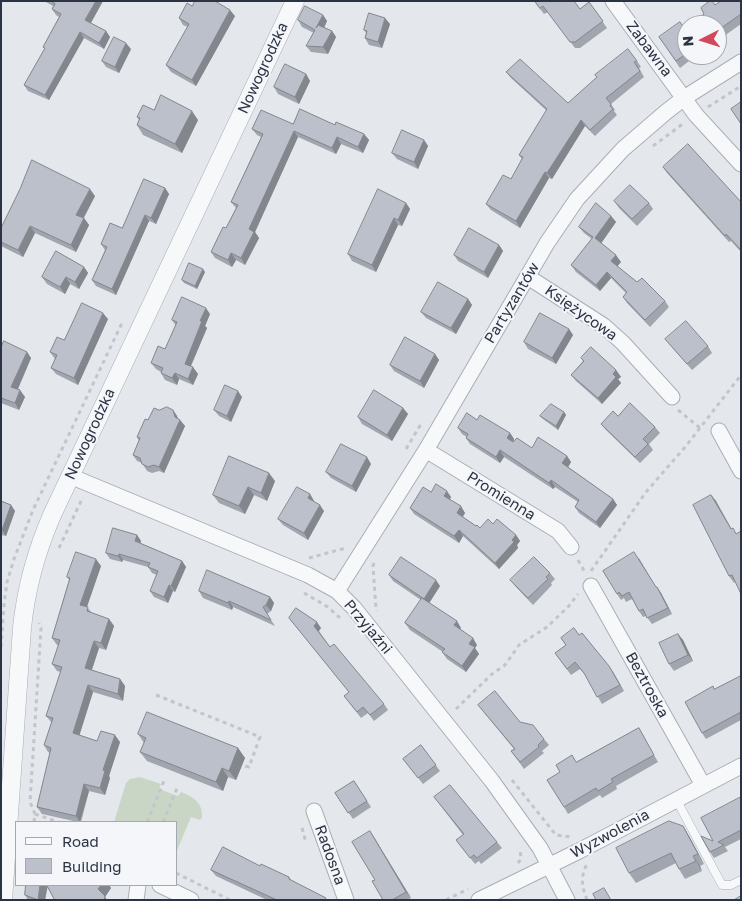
<!DOCTYPE html>
<meta charset="utf-8">
<style>
body{margin:0}
#map{position:relative;width:742px;height:901px;overflow:hidden;background:#e4e7ec;font-family:"Golos Text",sans-serif}
canvas{display:block}
.frame{position:absolute;inset:0;border:2px solid #2b3445;pointer-events:none}
.legend{position:absolute;left:15px;top:821px;width:162px;height:65px;box-sizing:border-box;background:#f4f6f9;border:1px solid #a4a8b1;margin:0;padding:6px 9px;list-style:none;font-size:15px;color:#2b3445}
.legend li{display:flex;align-items:center;gap:10px;height:25px}
.legend b{width:25px;border:1px solid #a4a8b1}
.north{position:absolute;left:677px;top:15px;width:50px;height:50px;box-sizing:border-box;background:#f4f6f9;border:1px solid #a4a8b1;border-radius:50%;rotate:265deg;font-size:14px;font-weight:700;line-height:20px;text-align:center;color:#2b3445}
.north::after{content:'';display:block;margin:auto;width:18px;height:22px;background:#d1495b;clip-path:polygon(50% 0,100% 100%,50% 72%,0 100%)}
</style>
<div id="map">
<canvas width="742" height="901"></canvas>
<div class="frame"></div>
<ul class="legend">
<li><b style="height:6px;background:#f7f8fa"></b>Road</li>
<li><b style="height:14px;background:#bbc0ca"></b>Building</li>
</ul>
<div class="north">N</div>
</div>
<script>
const context = document.querySelector('canvas').getContext('2d');
context.lineJoin = 'round';
function paint(path, color) {
  context.fillStyle = color;
  context.fill(path, 'evenodd');
}
function trace(path, color, width, dash) {
  context.strokeStyle = color;
  context.lineWidth = width;
  context.lineCap = dash ? 'butt' : 'round';
  context.setLineDash(dash || []);
  context.stroke(path);
}
function label(font, color, halo, rows, align = 'center') {
  context.font = font + ' "Golos Text",sans-serif';
  context.lineWidth = 4;
  context.setLineDash([]);
  context.textBaseline = 'middle';
  context.strokeStyle = halo;
  context.fillStyle = color;
  for (const [text, x, y, turn = 0] of rows) {
    context.save();
    context.translate(x, y);
    context.rotate((+turn || 0) * Math.PI / 180);
    context.textAlign = isNaN(turn) ? turn : align;
    if (halo) context.strokeText(text, 0, 0);
    context.fillText(text, 0, 0);
    context.restore();
  }
}
const green = new Path2D(`
 M140 777 161 784 159 789 178 796 181 792C194 797 203 803 202 818L200 820 191 817 176 853V822H114L126 783 130 779Z`);
const path = new Path2D(`
 M708 107 741 86
 M653 146 684 123
 M678 410 700 428
 M406 449 421 424
 M59 548 82 499H84
 M309 558 342 549H346
 M578 560 586 574
 M374 563 373 566 376 609 377 611
 M591 571 646 492 686 446 741 375
 M304 593 328 607 340 618
 M1 647 4 604 7 582 14 559 33 510 122 323
 M156 695 260 737 249 767 245 766
 M456 709 492 674 505 665 519 645 547 627 568 607 578 594
 M512 780 556 835 572 837
 M35 814 58 822
 M34 822 35 814 30 802 41 628 39 623
 M147 822 164 781
 M163 822 178 786
 M302 828 305 839 309 841
 M518 863 521 859 520 848
 M176 873 230 900
 M446 900 468 889
 M587 900C582 887 580 877 587 864`);
const service = new Path2D(`
 M676 799 722 885H731L741 880`);
const minor = new Path2D(`
 M613 1 696 115 741 164
 M528 277 604 326 623 343 672 397
 M719 431 741 471
 M426 450 558 531 571 547
 M70 476 308 575 337 591 354 608 492 781 540 848 567 900
 M591 586 703 785
 M337 591 426 450 547 243 577 199 623 149 666 112 684 98 741 62
 M314 811 346 900
 M160 885 191 900
 M136 900 138 885
 M479 900 579 851 741 766`);
const tertiary = new Path2D(`
 M3 900 22 628C26 588 36 552 52 515L295 1`);
const wall = new Path2D(`
 M44 1H103L91 23 106 31 110 37 104 49 84 38 49 100 28 91 24 85 45 49 43 47 59 17 56 15 52 9 53 6Z
 M534 1 580 9 589 2 607 28 580 48H575L548 12 544 14Z
 M741 1V24L717 41V25L715 5Z
 M323 15 327 21 324 27 332 31 336 37 328 54 311 52 306 46 314 33 302 27 298 20Z
 M235 16 196 86 171 72 166 65 188 27 183 25 179 18Z
 M390 24 382 48 369 45 365 38 366 33 364 30Z
 M687 26V55H697L680 68 659 37 684 28Z
 M131 49 119 73 106 67 102 61Z
 M637 61 641 67 639 68 644 77 611 104 615 110 614 111 617 115 595 136 585 126 552 179 549 178 520 228 491 210 486 204 511 179 522 159 519 155 547 111 511 78 506 72 568 103Z
 M306 74 310 81 299 104 278 94 274 87Z
 M154 110 198 120 182 153 143 135 137 125 139 120 137 117Z
 M293 124 335 125 364 134 369 140 363 153 341 144 336 154 298 137 255 232 259 238 245 265 236 260 232 267 215 258 211 252 226 228 236 208 231 202 261 137 257 135 252 129Z
 M424 140 428 146 418 169 397 159 392 153Z
 M663 167 741 202V252L731 241 729 242 667 173Z
 M165 188 169 194 156 224 149 221 116 295 96 286 92 280 105 250 101 244 122 228Z
 M95 196 84 218 89 225 76 252 35 233 23 257 1 246V228Z
 M614 201 649 203 653 209 637 226 619 208Z
 M406 203 410 209 402 226 398 225 376 272 352 261 348 254Z
 M611 216 616 222 601 243 621 262 617 266 637 282 665 301 669 307 650 327 627 303 623 297 626 293 611 278 600 291 576 272 571 265 592 239 584 233 579 227Z
 M499 245 503 251 488 278 458 261 454 255Z
 M84 267 88 273 79 289 70 284 65 294 47 284 42 277Z
 M205 272 197 289 184 283 182 280Z
 M468 299 472 305 456 334 426 318 421 312Z
 M210 314 205 326 207 328 191 366 198 374 193 385 179 379 177 385 165 380 161 373V372L156 369 151 363 165 349 176 326 172 320Z
 M108 319 78 385 56 374 51 368 55 359 50 352 64 340Z
 M569 329 573 335 556 364 528 349 524 342Z
 M665 339 708 346 712 353 692 370 670 345Z
 M1 348 27 352 31 358 18 389 25 397 19 410 1 403Z
 M435 354 439 360 424 388 394 371 390 365Z
 M581 358 616 370 621 377 618 379 621 383 602 404 576 381 571 375 583 361Z
 M242 397 231 422 219 416 214 410Z
 M403 408 408 414 392 441 362 424 358 417Z
 M159 410H173L177 416 178 419 180 420 185 426 164 473 159 471 152 473 147 471 142 463 137 461 133 455 139 441 137 437 148 420Z
 M564 412 566 415 558 430 543 419 540 416Z
 M618 416 655 427 660 433 649 444 653 450 640 463 606 430 601 424Z
 M477 420 510 433 514 439 513 442 532 448 567 456 571 462 568 467 613 499 617 505 600 528 579 513 575 507 578 502 555 487 553 489 504 457 500 463 470 444 466 438 467 437 462 434 458 428Z
 M371 464 356 492 331 478 326 472Z
 M275 481 267 501 254 495 245 514 219 503 213 495Z
 M431 492 451 497 450 499 465 513 463 517 476 526 480 528 493 524 516 535 520 541 517 545 518 548 499 569 463 536 459 543 414 514 410 508Z
 M310 494 314 501V502L324 511 308 540 283 525 278 519Z
 M711 495 716 501 735 582 734 583 729 576Z
 M1 501 11 505 15 511 6 536 1 535Z
 M137 535 141 541 140 543 182 561 186 567 175 592 173 591 168 603 154 597 150 591 157 575 152 573 148 567 123 560 122 562 110 559 106 553Z
 M639 558 656 587H657L661 593 672 614 652 624 646 616 643 617 639 611 632 599 626 602 624 598 621 600 617 594Z
 M101 566 87 607 92 613 109 619 114 626 106 650 99 648 92 670 120 679 125 686 123 701 93 692 79 735 97 741 120 742 109 776 110 778 105 795 89 791 81 822H78L42 814 37 807 50 753 48 752 44 745 52 723 46 716 61 672 57 671 52 664 59 645H57L52 638 69 580 67 577Z
 M550 573 555 579 551 583 552 585 533 605 515 586 510 580Z
 M389 575 440 586 429 603 461 628 460 629 477 645 475 648 479 654 466 672 447 659 442 652H443L410 630 405 623 421 600 393 581Z
 M199 591 270 597 274 603 271 611 267 614 275 626 233 607 232 610 203 598Z
 M289 618 321 628 319 631 330 647 384 704 388 710 374 721 368 713 361 718 344 696 349 692Z
 M678 634 683 640 693 661 674 671 669 664Z
 M579 635 613 672 624 691 602 704 586 676 580 669 571 675 555 653 566 645 561 638Z
 M741 676V720L706 739 702 733 715 689Z
 M478 705 520 722 544 739 549 745 542 751 544 753 524 769 511 751 514 749Z
 M639 728 658 762 616 786 617 789 602 798 600 795 568 814 564 807 576 762Z
 M138 734 238 748 245 758 236 780 228 777 223 791 147 761 140 752 144 743Z
 M421 745 440 771 423 784 403 759Z
 M354 781 371 807 353 819 335 793Z
 M434 797 497 842 502 848 481 864 479 861 475 864 456 840 463 835Z
 M741 797V839L725 847 728 851 714 858 710 852 713 841Z
 M683 826 689 836 704 864 700 866 702 871 685 879 679 869 676 863 636 883 629 873Z
 M370 831 411 898 407 900H383L375 880Z
 M260 866 289 877 292 881 327 900H267L216 876 211 870Z
 M26 885H109L111 888 105 897 107 900H55L47 886 45 900H28L25 895Z`);
const shadedWall = new Path2D(`
 M96 1H103L89 26 85 20Z
 M230 10 235 16 196 86 192 80Z
 M323 15 327 21 321 35 316 28Z
 M385 18 390 24 382 48 378 42Z
 M106 31 110 37 104 49 99 43Z
 M332 31 336 37 328 54 323 47Z
 M80 32 84 38 49 100 45 95Z
 M126 43 131 49 119 73 115 67Z
 M306 74 310 81 299 104 295 97Z
 M192 111 198 120 182 153 175 144Z
 M581 120 585 126 552 179 547 173Z
 M294 131 298 137 255 232 259 238 245 265 241 258 249 229Z
 M364 134 369 140 363 153 358 147Z
 M337 137 341 144 336 154 332 148Z
 M424 140 428 146 418 169 414 162Z
 M545 172 549 178 520 228 516 221Z
 M165 188 169 194 156 224 151 218Z
 M90 189 95 196 81 222 76 215Z
 M406 203 410 209 402 226 398 220Z
 M145 215 149 221 116 295 112 289Z
 M611 216 616 222 600 245 595 238Z
 M84 218 89 225 76 252 71 245Z
 M394 218 398 225 376 272 372 265Z
 M30 226 35 233 23 257 18 250Z
 M499 245 503 251 488 278 484 272Z
 M231 253 236 260 232 267 228 260Z
 M616 255 621 262 616 268 611 261Z
 M84 267 88 273 79 289 75 282Z
 M203 269 205 272 197 289 195 286Z
 M607 272 611 278 600 291 596 285Z
 M66 277 70 284 65 294 60 287Z
 M468 299 472 305 456 334 451 328Z
 M206 308 210 314 205 326 207 328 189 370 185 364 200 321Z
 M103 313 108 319 78 385 74 378Z
 M569 329 573 335 556 364 552 358Z
 M27 352 31 358 16 393 11 387Z
 M435 354 439 360 424 388 420 381Z
 M193 367 198 374 193 385 188 379Z
 M616 370 621 377 618 379 621 383 602 404 598 398 613 374Z
 M175 373 179 379 177 385 172 378Z
 M20 390 25 397 19 410 15 403Z
 M238 391 242 397 231 422 227 416Z
 M403 408 408 414 392 441 387 435Z
 M173 410 177 416 179 422 180 420 185 426 164 473 159 467 175 417Z
 M564 412 566 415 558 430 556 426Z
 M510 433 514 439 512 444 507 438Z
 M500 450 504 457 500 463 496 457Z
 M567 456 571 462 567 469 562 463Z
 M367 457 371 464 356 492 352 486Z
 M269 473 275 481 267 501 261 493Z
 M551 480 555 487 553 489 549 483Z
 M248 487 254 495 245 514 239 506Z
 M447 491 451 497 448 502 444 496Z
 M310 494 314 501 312 505 308 498Z
 M711 495 716 501 735 535 731 529Z
 M613 499 617 505 600 528 596 522Z
 M11 505 15 511 6 536 2 530Z
 M320 505 324 511 308 540 304 533Z
 M461 506 465 513 461 519 457 513Z
 M459 530 463 536 459 543 454 536Z
 M137 535 141 541 139 547 135 541Z
 M516 535 520 541 517 545 518 548 499 569 495 563Z
 M119 554 123 560 122 562 118 556Z
 M96 559 101 566 85 612 80 605Z
 M182 561 186 567 175 592 171 586Z
 M436 580 440 586 428 605 424 599Z
 M169 585 173 591 168 603 164 597Z
 M657 587 661 593 672 614 668 608Z
 M270 597 274 603 271 611 266 605Z
 M229 601 233 607 232 610 228 603Z
 M109 619 114 626 106 650 101 643Z
 M457 621 461 628 458 631 454 625Z
 M317 622 321 628 318 632 314 626Z
 M678 634 683 640 693 661 688 655Z
 M473 638 477 645 475 648 479 654 466 672 462 666 469 644Z
 M94 641 99 648 90 675 85 668Z
 M609 666 613 672 624 691 620 685Z
 M120 679 125 686 123 701 118 694Z
 M88 685 93 692 78 740 73 733Z
 M115 735 120 742 109 776 110 778 105 795 100 788 103 770Z
 M238 748 245 758 236 780 229 771Z
 M222 768 228 777 223 791 216 782Z
 M84 784 89 791 80 822 76 816Z
 M683 826 689 836 704 864 698 854Z
 M370 831 374 837 411 898 406 892Z
 M693 856 700 866 702 871Z
 M40 885H48L45 900H38Z
 M101 885H109L111 888 105 897 107 900H104L98 889Z`);
const building = new Path2D(`
 M51 1H96L85 20 106 31 99 43 80 32 45 95 24 85 45 48 43 47 61 14 52 9 55 4Z
 M195 1H215L230 10 192 80 166 65 189 24 179 18 187 3 192 6Z
 M535 1H574L580 9 589 2 603 21 575 42H570L543 6 540 8Z
 M710 1H712L715 5 721 1H741V14L717 31V25H689L704 14 701 8Z
 M305 6 323 15 316 28 318 25 332 31 323 47 306 46 315 30 298 20Z
 M369 13 385 18 378 42 365 38 367 31 364 30Z
 M680 22 684 28 687 26V53L676 61 659 37Z
 M114 37 126 43 115 67 102 61Z
 M628 49 637 61 634 62 640 71 606 98 611 104 610 106 613 109 590 130 581 120 547 173 545 172 516 221 486 204 503 175 511 179 523 157 519 155 547 109 506 72 520 59 568 103 597 77 595 75Z
 M285 64 306 74 295 97 274 87Z
 M161 95 192 111 175 144 137 125 140 118 137 117 143 105 154 110Z
 M741 102V124L731 109Z
 M300 109 335 125 336 122 364 134 358 147 337 137 332 148 294 131 249 229 254 232 241 258 231 253 228 260 211 252 223 227 226 228 238 205 231 202 263 134 252 129 261 110 293 124Z
 M402 130 424 140 414 162 392 153Z
 M688 144 741 202V250L726 234 725 236 663 167Z
 M32 160 90 189 76 215 84 218 71 245 30 226 18 250 1 242V228L20 189Z
 M144 179 165 188 151 218 145 215 112 289 92 280 107 247 101 244 110 223 122 228Z
 M630 185 649 203 632 219 614 201Z
 M378 189 406 203 398 220 394 218 372 265 348 254Z
 M596 203 611 216 595 238 616 255 611 261 637 282 642 278 665 301 645 320 623 297 627 292 607 272 596 285 571 265 593 237 579 227Z
 M469 228 499 245 484 272 454 255Z
 M56 251 84 267 75 282 66 277 60 287 42 277Z
 M189 263 203 269 195 286 182 280Z
 M438 282 468 299 451 328 421 312Z
 M182 297 206 308 200 321H202L185 364 193 367 188 379 175 373 172 378 161 373 163 368 151 363 158 346 165 349 177 322 172 320Z
 M82 303 103 313 74 378 51 368 57 355 50 352 57 337 64 340Z
 M540 313 569 329 552 358 524 342Z
 M686 321 708 346 687 364 665 339Z
 M405 337 435 354 420 381 390 365Z
 M4 341 27 352 11 387 20 390 15 403 1 398V348Z
 M591 347 616 370 613 374 616 377 598 398 571 375 584 361 581 358Z
 M225 385 238 391 227 416 214 410Z
 M374 390 403 408 387 435 358 417Z
 M630 403 655 427 643 439 648 444 635 457 601 424 613 411 618 416Z
 M551 404 564 412 556 426 540 416Z
 M167 407 173 410 175 417 180 420 159 467 154 465 148 467 142 464 140 458 133 455 140 438 137 437 145 419 148 420 154 408 159 410Z
 M467 413 477 420 480 415 510 433 507 438 513 442 517 438 532 448 538 437 567 456 562 463 613 499 596 522 575 507 579 500 551 480 549 483 500 450 496 457 466 438 468 434 458 428Z
 M341 444 367 457 352 486 326 472Z
 M229 456 269 473 261 493 248 487 239 506 213 495Z
 M436 484 447 491 444 496 461 506 457 513 476 526 477 525 480 528 488 519 493 524 497 519 516 535 512 540 514 542 495 563 459 530 454 536 410 508 423 487 431 492Z
 M297 487 310 494 308 498 320 505 304 533 278 519Z
 M711 495 731 529 733 528 736 534 741 531V594L732 575 729 576 693 505Z
 M1 501 11 505 2 530H1Z
 M113 528 137 535 135 541 182 561 171 586 169 585 164 597 150 591 158 571 148 567 150 563 119 554 118 556 106 553Z
 M76 552 96 559 80 605 88 607 87 611 109 619 101 643 94 641 85 668 120 679 118 694 88 685 73 733 97 741 101 731 115 735 103 770 105 771 100 788 84 784 76 816 37 807 51 748 44 745 53 718 46 716 62 667 52 664 60 640 52 638 70 578 67 577Z
 M634 552 656 587H657L668 608 647 618 643 609 639 611 629 592 622 596 619 592 617 594 603 571Z
 M401 557 436 580 424 599 389 575Z
 M534 557 550 573 546 577 548 579 528 598 510 580Z
 M207 570 270 597 266 605 263 607 271 620 229 601 228 603 199 591Z
 M422 598 457 621 454 625 473 638 469 644 475 647 462 666 442 652 445 649 405 623Z
 M296 608 317 622 314 626 330 647 334 644 384 704 370 715 363 707 357 712 344 696 349 692 289 618Z
 M574 628 579 635 582 633 609 666 620 685 597 697 584 673 575 662 567 669 555 653 566 645 561 638Z
 M678 634 688 655 669 664 659 643Z
 M741 676V712L702 733 685 702 713 686 714 689Z
 M495 691 520 722 533 725 544 739 538 745 539 747 520 762 511 751 515 749 478 705Z
 M147 712 238 748 229 771 222 768 216 782 140 752 146 738 138 734Z
 M639 728 654 755 611 779 613 782 598 791 596 788 564 807 547 780 560 772 556 765 572 755 576 762Z
 M421 745 436 765 418 778 403 759Z
 M354 781 367 801 348 813 335 793Z
 M450 785 497 842 477 858 474 855 470 858 456 840 464 834 434 797Z
 M741 797V830L718 842 724 845 710 852 701 836 713 841 701 818Z
 M669 821 683 826 698 854 693 856 696 861 679 869 671 853 629 873 616 848Z
 M370 831 406 892 392 900H383L372 881 375 880 352 842Z
 M223 847 260 866 261 864 289 877V879L326 898 325 900H277L211 870Z
 M26 885H40L38 900 25 895Z
 M47 885H101L98 889 105 896 104 900H55Z
 M604 888 611 900H596L593 894Z
 M741 896V900H734Z`);
const streetNames = [
 ["Zabawna",649,49,53],
 ["Nowogrodzka",263,68,-65],
 ["Partyzantów",512,303,-59],
 ["Księżycowa",581,313,35],
 ["Nowogrodzka",90,434,-65],
 ["Promienna",501,496,32],
 ["Przyjaźni",368,627,50],
 ["Beztroska",647,685,61],
 ["Wyzwolenia",610,834,-28],
 ["Radosna",330,855,70]
];
paint(green, '#c9d6c5');
trace(service, '#a9aeb7', 9);
trace(minor, '#a9aeb7', 17);
trace(tertiary, '#a9aeb7', 19);
trace(path, '#c2c5cb', 3, [4, 4]);
trace(service, '#f7f8fa', 8);
trace(minor, '#f7f8fa', 15);
trace(tertiary, '#f7f8fa', 18);
paint(wall, '#a1a5ae');
paint(shadedWall, '#83868d');
paint(building, '#bbc0ca');
trace(building, '#83868d', 1);
label('15px', '#2b3445', '#f4f6f9', streetNames);
</script>
